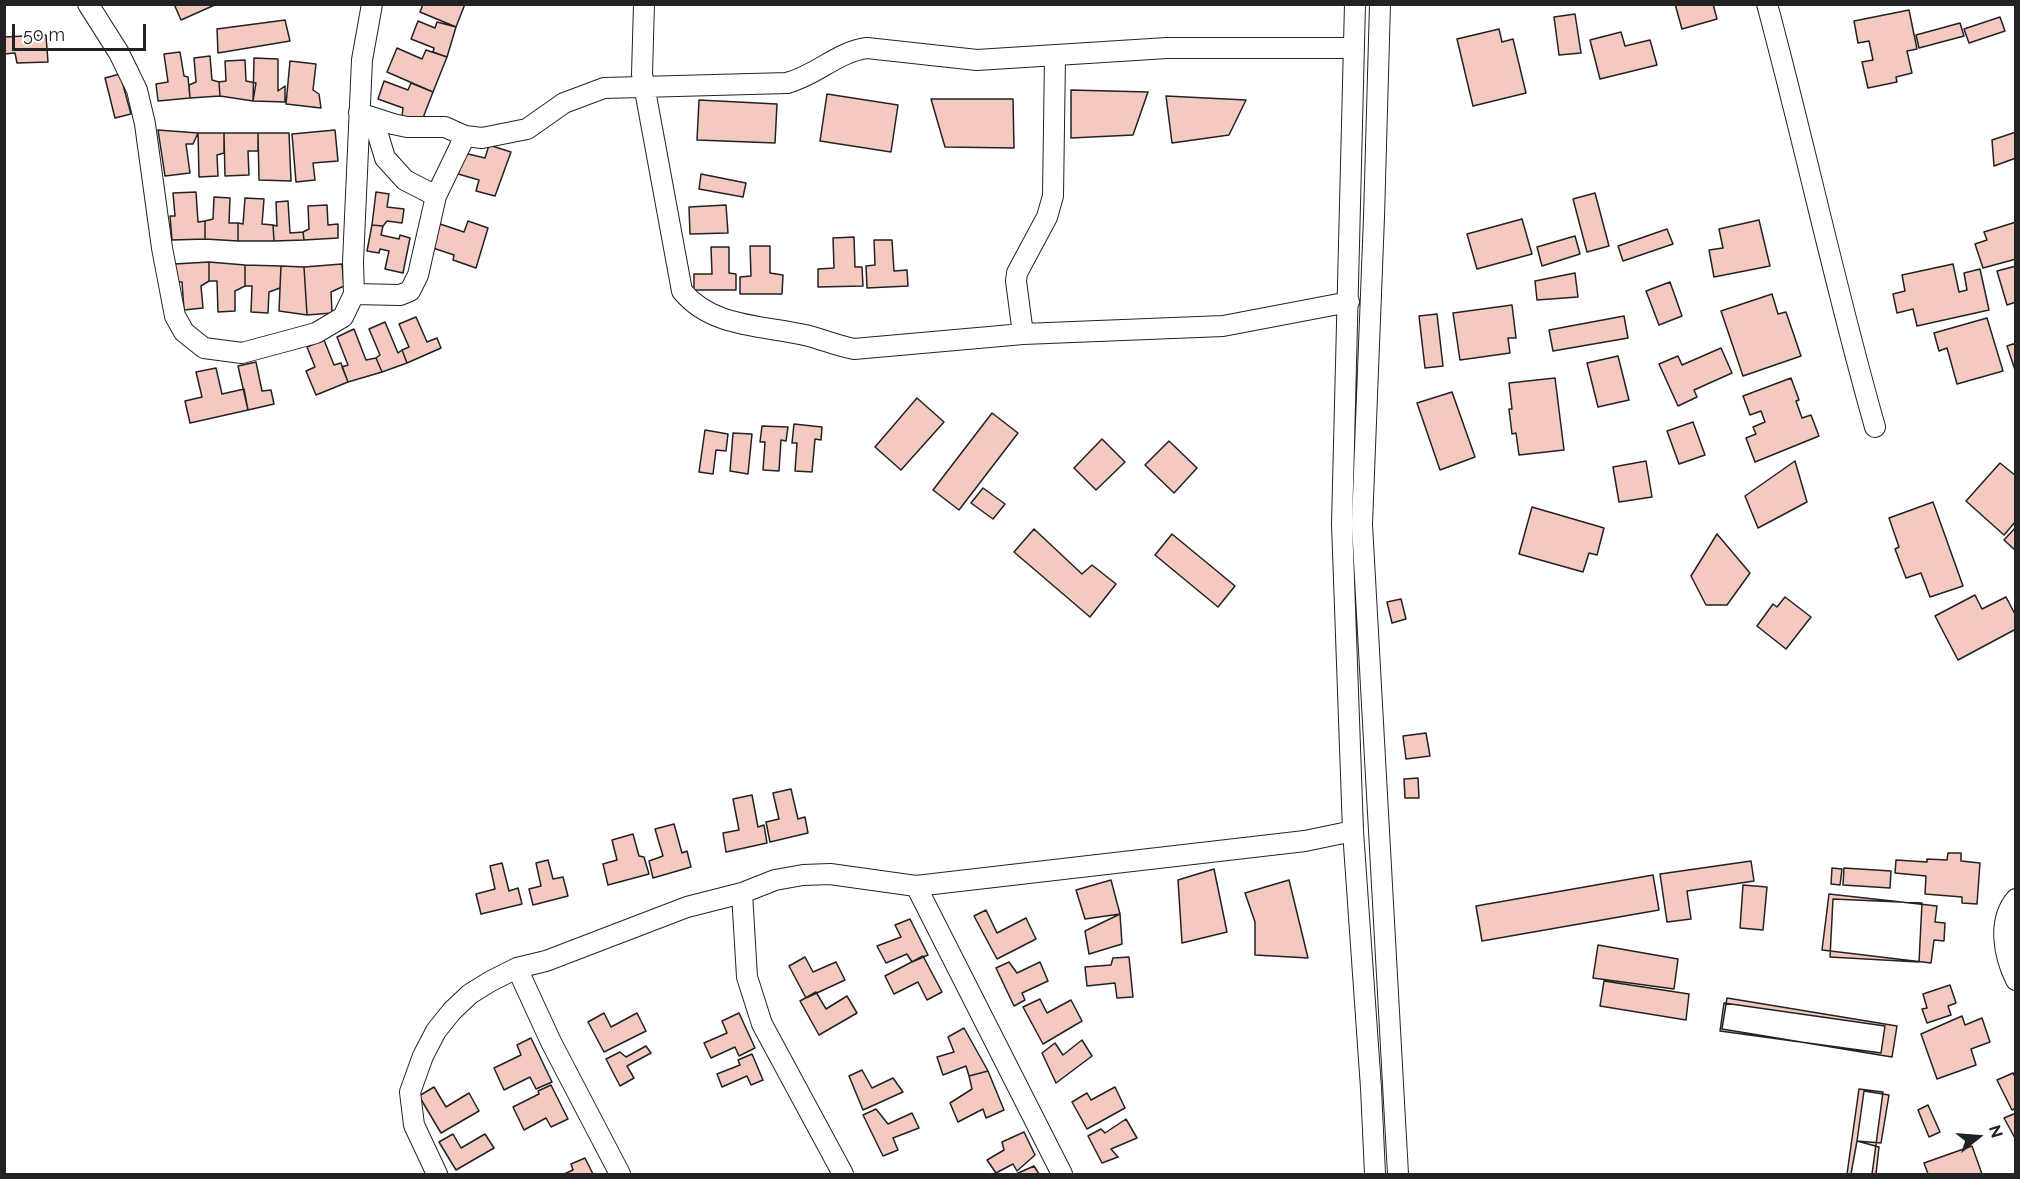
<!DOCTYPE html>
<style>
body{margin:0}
#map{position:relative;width:2020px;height:1179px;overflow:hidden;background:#fff;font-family:Raleway,sans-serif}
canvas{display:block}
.frame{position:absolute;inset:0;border:6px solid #222;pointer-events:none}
.north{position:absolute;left:1948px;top:1107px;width:60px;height:60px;-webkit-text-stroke:4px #fff;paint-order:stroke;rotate:73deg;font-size:16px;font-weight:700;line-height:24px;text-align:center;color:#222}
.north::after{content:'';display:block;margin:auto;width:21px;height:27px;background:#222;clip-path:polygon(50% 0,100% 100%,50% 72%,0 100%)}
.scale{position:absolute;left:12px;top:24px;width:134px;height:27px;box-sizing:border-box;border:3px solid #222;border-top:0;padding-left:8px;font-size:18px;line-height:21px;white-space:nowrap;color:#222;-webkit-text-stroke:4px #fff;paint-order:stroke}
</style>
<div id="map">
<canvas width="2020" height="1179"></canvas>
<div class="frame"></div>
<div class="north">N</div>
<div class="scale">50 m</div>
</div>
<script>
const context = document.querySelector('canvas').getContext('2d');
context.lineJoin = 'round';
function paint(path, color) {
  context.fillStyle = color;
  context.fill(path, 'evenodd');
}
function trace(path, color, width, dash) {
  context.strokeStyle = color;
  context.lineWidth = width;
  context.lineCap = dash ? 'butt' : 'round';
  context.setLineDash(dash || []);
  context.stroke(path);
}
const building = new Path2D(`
 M174 4H217L181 20Z
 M423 4H465L456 27 420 12Z
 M1675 4H1713L1717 19 1682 29Z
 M1909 10 1917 49 1907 51 1912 73 1896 77 1897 82 1868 88 1862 62 1873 60 1869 41 1858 43 1854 21Z
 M1575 14 1581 53 1559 55 1554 17Z
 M2000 17 2005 31 1969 43 1964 29Z
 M285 20 290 41 218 53 217 29Z
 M418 21 435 28 437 22 456 27 447 57 433 52 434 48 411 39Z
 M1960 23 1964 36 1919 48 1916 35Z
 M1499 29 1502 42 1513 39 1526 93 1473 106 1457 39Z
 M1621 32 1625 46 1650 40 1657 65 1600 79 1590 40Z
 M46 35 48 62 17 63 15 53 4 54V37Z
 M397 48 422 59 426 50 447 57 433 92 387 72Z
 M180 52 184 76 188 77 190 98 158 101 156 84 168 82 164 54Z
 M210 56 212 80 219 82 220 96 190 98 189 85 196 82 194 58Z
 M254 58 278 59V91L285 86V102L253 101Z
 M245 60 246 81 256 83 253 101 220 96 219 82 226 81 225 61Z
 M290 61 316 64 313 90 319 94 321 108 286 104Z
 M120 74 131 114 115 118 105 78Z
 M384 81 408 90 411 83 433 92 421 123 402 116 403 108 378 99Z
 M1071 90 1148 92 1133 135 1071 138Z
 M827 94 898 105 891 152 820 141Z
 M1166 96 1246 100 1229 135 1172 143Z
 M931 99H1013L1014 148 945 147Z
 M699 100 777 104 775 143 697 140Z
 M158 130 198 133 193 144H186L190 173 165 176Z
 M335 130 338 161 313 163 315 180 296 182 292 134Z
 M2016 132V158L1994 166 1992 140Z
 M198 133H224V153L217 155 218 176 199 177Z
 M224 133H258V151H248L249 175 225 176Z
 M258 133H289L291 181 259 180Z
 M489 145 511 152 495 196 476 191 479 180 458 174 464 153 485 158Z
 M701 174 746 183 743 197 699 189Z
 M196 192 198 222 205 221V239L172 240 170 216H175L173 193Z
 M376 192 389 194 387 207 404 209 402 223 387 221 383 226 372 225Z
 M1595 193 1609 246 1587 252 1573 199Z
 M214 197 230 198 229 223H238V241L205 239V221L213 219Z
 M245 198 264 199 262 224 273 225 274 241H238V223L243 224Z
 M288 201 290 233 303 232 304 240 274 241 273 225 277 226 276 202Z
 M327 205 328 225 338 224V238L304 240 303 232 309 229 308 206Z
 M726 205 728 233 690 234 689 207Z
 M1522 219 1532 254 1477 269 1467 234Z
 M1759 220 1770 266 1714 277 1709 250 1723 248 1719 229Z
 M468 221 488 228 476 268 453 260 454 255 433 248 440 224 464 232Z
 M2016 222V259L1983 268 1975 244 1987 240 1984 232Z
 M372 225 383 226 381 235 399 239 400 235 410 238 403 273 385 269 389 251 380 249 379 253 367 251Z
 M1667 229 1673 244 1623 261 1618 246Z
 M1575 236 1580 254 1542 266 1537 247Z
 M854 237 855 267H862L863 286 818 287V269L834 268 833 238Z
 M874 240H892L894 271 907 270 908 286 867 288 866 266 875 265Z
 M750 246H770V273L783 275 782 294H740V277L751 276Z
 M711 247H729V273L736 274V290H694V274H712Z
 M209 262V281L201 286 203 308 184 310 182 282H176L174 264Z
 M209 262 245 265V286L235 291V311L218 312 217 281H209Z
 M342 264 344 286 331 292 332 313 307 315 304 267Z
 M1953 264 1959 292 1967 290 1964 273 1980 269 1989 310 1917 326 1913 309 1897 313 1893 294 1905 291 1902 275Z
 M245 265 281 266 280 288 269 292 268 313 251 312 252 286H245Z
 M281 266 304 267 307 315 279 311Z
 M2016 266V302L2007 305 1997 271Z
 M1575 273 1578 297 1537 300 1535 281Z
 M1670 282 1682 316 1659 325 1646 291Z
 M1772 294 1778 314 1786 312 1801 356 1743 376 1721 311Z
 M1512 305 1516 338H1508L1510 353 1460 360 1453 313Z
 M1437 314 1443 366 1425 368 1419 316Z
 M1624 316 1628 338 1553 351 1549 330Z
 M416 317 427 342 437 338 441 348 407 363 402 350 409 347 399 324Z
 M1987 318 2003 371 1957 384 1947 348 1939 351 1934 333Z
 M385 322 398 353 402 350 407 363 382 372 376 358 380 355 369 329Z
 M354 329 366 360 376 358 382 372 348 382 342 367 348 365 337 337Z
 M324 340 334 365 341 363 348 382 316 395 306 371 315 367 307 347Z
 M2016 343V373L2007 346Z
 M1721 348 1732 373 1694 390 1697 397 1678 406 1659 364 1678 356 1682 365Z
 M1618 356 1629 400 1598 407 1587 363Z
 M256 362 262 391 271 390 274 404 248 410 238 366Z
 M216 368 222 394 244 389 248 410 190 423 185 401 202 397 196 372Z
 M1555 378 1564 450 1519 455 1516 433 1512 434 1509 409H1512L1509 383Z
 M1791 378 1799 400 1796 401 1802 418 1811 415 1819 436 1755 462 1746 438 1756 434 1753 427 1765 422 1761 411 1750 415 1743 396Z
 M1452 392 1475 457 1440 470 1417 403Z
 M917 398 944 422 901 470 875 447Z
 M992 413 1018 433 959 510 933 490Z
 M1693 422 1705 455 1679 464 1667 431Z
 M794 424 822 427 821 440 815 439 812 472 795 471 797 443H792Z
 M762 426 788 427 786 441 781 440 779 471 763 470 765 442H760Z
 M705 430 728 434 726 451 716 450 713 474 699 472Z
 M733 433 752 434 748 474 730 471Z
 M1102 439 1125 462 1096 490 1074 468Z
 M1169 441 1197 468 1174 493 1145 465Z
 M1646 461 1652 497 1619 502 1613 467Z
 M1795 461 1807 502 1758 528 1745 496Z
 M2000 463 2016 476V521L2004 535 1966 501Z
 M983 488 1005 504 993 519 971 503Z
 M1933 502 1963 586 1930 597 1921 573 1906 578 1895 549 1899 547 1889 518Z
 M1532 507 1604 528 1597 555 1589 553 1583 572 1519 554Z
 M2016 527V551L2004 540Z
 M1034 529 1082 574 1092 565 1116 584 1090 617 1014 552Z
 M1172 534 1235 586 1218 607 1155 555Z
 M1717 534 1750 573 1727 605H1706L1691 576Z
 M1975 595 1982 609 2006 597 2016 616V629L1958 660 1935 616Z
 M1785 597 1811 617 1786 649 1757 626 1773 604 1777 607Z
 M1401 599 1406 619 1392 623 1387 602Z
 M1426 733 1430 756 1406 759 1403 736Z
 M1418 778 1419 798H1405L1404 779Z
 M791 789 798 819 805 817 808 833 770 842 766 822 779 819 773 793Z
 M752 795 758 827 764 825 767 843 726 852 723 833 739 830 733 799Z
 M674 824 682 853 687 851 691 867 653 878 649 861 663 856 655 829Z
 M633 834 639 856 644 857 649 874 608 885 603 864 617 860 612 840Z
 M1948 853H1961V861L1980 863 1977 904 1962 903V897L1925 894 1926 876 1895 873 1896 860 1927 862V859L1947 860Z
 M548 860 553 879 563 877 568 896 533 905 529 889 541 886 536 863Z
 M1751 861 1754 881 1687 891 1691 919 1667 922 1660 874Z
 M502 863 509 891 518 888 522 904 481 914 476 894 495 889 490 866Z
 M1832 868 1842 869 1840 885 1831 884Z
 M1844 868 1891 871 1890 888 1843 885Z
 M1214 869 1227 932 1182 943 1178 880Z
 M1653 875 1659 910 1482 941 1476 906Z
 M1111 880 1120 914 1085 919 1076 890Z
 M1289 880 1308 958 1255 955V922L1245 893Z
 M1743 885 1767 887 1763 930 1740 928Z
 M1829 894 1937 906 1935 922 1945 923 1944 941 1934 940 1931 963 1822 950Z
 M1833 899 1922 903 1919 962 1830 957Z
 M986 910 997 933 1026 918 1036 939 997 959 974 916Z
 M1120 914 1122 944 1089 954 1085 931Z
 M910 919 928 955 912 962 907 954 886 963 877 946 901 937 895 925Z
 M1598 945 1678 959 1674 989 1593 978Z
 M923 956 942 992 927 1000 918 982 894 994 885 976Z
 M805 957 813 972 836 962 845 980 806 998 789 966Z
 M1129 957 1133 997 1117 998 1115 983 1087 986 1085 967 1111 965 1113 958Z
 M1009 962 1017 973 1040 962 1048 981 1022 993 1025 1000 1014 1006 996 968Z
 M1604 981 1689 994 1686 1020 1600 1006Z
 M1950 985 1956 1003 1948 1006 1951 1015 1927 1023 1922 1009 1927 1008 1923 994Z
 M816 992 826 1009 847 996 857 1013 819 1035 800 1001Z
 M1727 998 1897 1026 1892 1057 1722 1029Z
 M1040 999 1047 1013 1071 1000 1082 1021 1043 1044 1023 1007Z
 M1724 1003 1885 1026 1881 1053 1720 1031Z
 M604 1013 611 1027 637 1013 646 1031 604 1052 588 1022Z
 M739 1013 755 1048 739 1056 735 1047 711 1058 704 1043 727 1033 722 1021Z
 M1962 1016 1965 1025 1982 1018 1990 1042 1971 1049 1976 1065 1937 1079 1921 1034Z
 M964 1028 988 1071 969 1076 966 1066 943 1075 937 1057 954 1052 948 1037Z
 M531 1038 552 1082 536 1089 530 1077 504 1090 494 1068 521 1055 517 1045Z
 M1082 1040 1092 1056 1056 1083 1042 1053 1055 1043 1063 1055Z
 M646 1046 651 1053 627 1066 634 1078 620 1086 606 1059 620 1052 626 1057Z
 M752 1054 763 1080 751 1085 747 1076 722 1087 717 1074 740 1065 738 1060Z
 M862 1070 872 1088 893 1078 903 1092 863 1110 849 1076Z
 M988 1071 1004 1110 986 1118 983 1109 958 1122 950 1103 972 1089 969 1076Z
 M2013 1073 2016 1078V1108L2012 1110 1997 1080Z
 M551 1085 568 1119 551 1127 546 1118 524 1130 513 1107 539 1094 538 1091Z
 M434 1087 446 1107 469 1093 479 1111 441 1133 419 1096Z
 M1115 1087 1125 1108 1087 1129 1072 1102 1087 1093 1091 1100Z
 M1859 1089 1883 1092 1872 1174H1847Z
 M1864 1091 1889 1095 1881 1143 1857 1141Z
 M1928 1105 1940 1132 1929 1137 1918 1110Z
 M876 1109 888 1124 912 1113 919 1128 893 1138 898 1150 883 1156 863 1115Z
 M2016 1113V1140L2004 1118Z
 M1126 1119 1137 1138 1111 1149 1118 1157 1102 1163 1088 1136 1101 1129 1105 1133Z
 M1024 1132 1035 1155 1017 1171 1013 1164 996 1173 987 1160 1004 1150 1002 1142Z
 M453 1134 461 1148 485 1134 494 1148 456 1170 439 1142Z
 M1857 1141 1879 1147 1876 1174H1851Z
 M1972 1146 1982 1174H1928L1924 1163Z
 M585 1158 593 1174H564L573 1170 571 1164Z
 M1034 1166 1039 1174H1016Z`);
const minor = new Path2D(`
 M88 4 119 53 137 90 145 124 162 248 175 316 184 332 204 348 242 353 316 333 343 317 354 294 353 262 362 60 372 4
 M644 4 642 74 682 291C713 329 766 325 809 336 824 340 838 346 854 349L1023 334 1223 326 1349 302
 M1355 4 1342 524 1353 831 1371 1088 1375 1174
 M1380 4 1374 217 1362 524 1398 1174
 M1767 4C1805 145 1835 287 1875 427
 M359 113 393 124 407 127H445L465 136 482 138 527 129 564 103 604 88 787 83C817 75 837 52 867 48L977 60 1167 48H1354
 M373 118 385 158 405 180 436 196
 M354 294 400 295 410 291 418 275 436 196 465 136
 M1023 334 1016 281 1017 273 1047 217 1053 196 1055 56
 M916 886 1305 841 1353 831
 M742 893 747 977 762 1024 843 1174
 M2016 899C1997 921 2004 956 2016 980
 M517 968 551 1042 620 1174
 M437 1174 414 1125 410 1092 423 1056 436 1031 452 1011 470 994 491 981 517 968 546 961 687 907 742 893 775 880 803 875 830 874 916 886 1062 1174`);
paint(building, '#f3c9c0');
trace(building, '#222', 1.5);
trace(minor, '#222', 22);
trace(minor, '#fff', 20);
</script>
